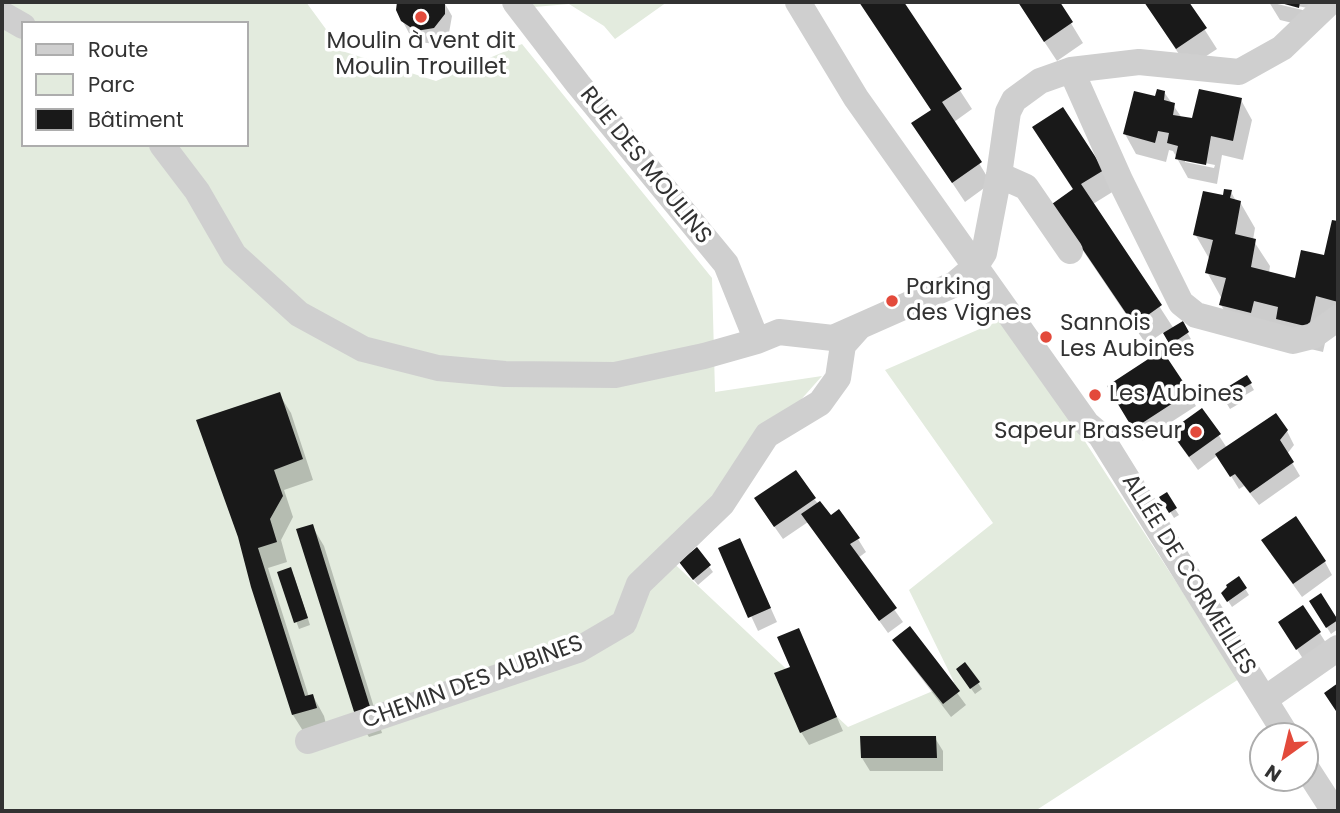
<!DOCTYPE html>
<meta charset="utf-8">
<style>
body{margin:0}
#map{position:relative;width:1340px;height:813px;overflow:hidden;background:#fff;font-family:Poppins,sans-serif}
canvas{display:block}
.frame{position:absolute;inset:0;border:4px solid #323232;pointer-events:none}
.legend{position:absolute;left:21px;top:21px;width:228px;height:126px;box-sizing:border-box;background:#fff;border:2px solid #adadad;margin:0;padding:9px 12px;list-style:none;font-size:21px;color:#323232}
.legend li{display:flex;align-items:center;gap:14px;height:35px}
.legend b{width:35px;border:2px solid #adadad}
.north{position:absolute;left:1249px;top:722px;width:70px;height:70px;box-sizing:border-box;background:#fff;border:2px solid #adadad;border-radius:50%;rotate:214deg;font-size:19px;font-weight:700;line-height:28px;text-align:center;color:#323232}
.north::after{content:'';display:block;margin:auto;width:24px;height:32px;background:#e34a3b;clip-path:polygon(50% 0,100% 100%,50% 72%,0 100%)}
</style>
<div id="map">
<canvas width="1340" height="813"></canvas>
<div class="frame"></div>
<ul class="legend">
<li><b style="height:9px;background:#cfcfcf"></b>Route</li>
<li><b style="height:19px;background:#e3ebde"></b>Parc</li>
<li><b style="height:19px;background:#191919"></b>Bâtiment</li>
</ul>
<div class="north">N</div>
</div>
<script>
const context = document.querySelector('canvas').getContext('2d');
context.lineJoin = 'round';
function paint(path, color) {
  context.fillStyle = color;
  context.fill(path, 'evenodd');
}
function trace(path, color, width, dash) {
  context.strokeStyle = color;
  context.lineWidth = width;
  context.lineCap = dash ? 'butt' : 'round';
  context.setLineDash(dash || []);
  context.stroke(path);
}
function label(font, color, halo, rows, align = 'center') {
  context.font = font + ' Poppins,sans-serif';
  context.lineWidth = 7;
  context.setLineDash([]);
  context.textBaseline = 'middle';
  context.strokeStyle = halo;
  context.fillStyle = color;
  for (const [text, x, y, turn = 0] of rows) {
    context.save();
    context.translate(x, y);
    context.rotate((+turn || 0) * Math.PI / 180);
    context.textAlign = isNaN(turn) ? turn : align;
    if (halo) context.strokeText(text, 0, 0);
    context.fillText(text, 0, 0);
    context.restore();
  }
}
const green = new Path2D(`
 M2 2H306L342 51 436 81 522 44 712 278 715 392 822 376 664 554 848 727 954 682 909 590 993 523 885 370 1005 318 1239 679 1035 811H2ZM23 23H247V145H23Z
 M530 2H667L615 39 604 26 569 4 534 7Z`);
const shadow = new Path2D(`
 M400 2H444L452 16 449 33 436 44 419 42 410 35 402 20 398 10Z
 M860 2H902L972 109 954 122 991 183 965 202 913 124 932 111Z
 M1018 2H1058L1083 43 1057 61Z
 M1145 2H1187L1217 49 1188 68Z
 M1269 2 1307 11V8L1280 2H1315L1309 27 1280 20Z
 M1164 92 1182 118 1194 120 1241 100 1252 120 1243 160 1222 155 1217 184 1188 178 1173 151 1169 150 1166 162 1136 154 1125 134 1157 98ZM1185 159 1215 165 1214 168 1185 162Z
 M1046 148 1102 171 1114 191 1093 204 1174 329 1182 324 1191 339 1175 350 1164 332 1146 344 1065 224 1074 191Z
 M1231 192 1236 201 1240 202 1255 228 1253 240 1270 266 1269 273 1296 280 1325 257 1333 222 1338 223V323L1330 321 1323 352 1236 331 1221 305 1222 299 1207 272 1210 260 1195 234Z
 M1247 378 1254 390 1240 398 1242 402 1230 409 1221 394Z
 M1188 393 1196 406 1142 441 1117 400Z
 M279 394 291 413 313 480 284 490 293 517 281 540 287 562 268 568 309 697 313 696 324 716 327 728 305 734 293 715 253 587Z
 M1202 410 1227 448 1287 431 1294 445 1287 454 1300 476 1259 505 1244 486 1239 489 1218 455 1198 470 1180 445Z
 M1166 495 1179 515 1174 518 1161 497Z
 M814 499 831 518 858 539 866 552 858 558 903 622 888 633 808 522 783 539 764 512Z
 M312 526 324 546 382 733 369 737 357 718Z
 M740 540 777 622 758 631 720 549Z
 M697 550 713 572 698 585 685 569Z
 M1271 554 1325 562 1332 575 1302 597Z
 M279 573 294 576 310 625 299 629Z
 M1239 579 1249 595 1232 607 1223 593Z
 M1320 596 1338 624V629L1331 634 1311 602Z
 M1303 607 1328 646 1305 662 1288 635Z
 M909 628 966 705 951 717 902 653 894 640Z
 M798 630 843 731 809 745 801 732 792 668Z
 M962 676 978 683 982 689 975 694Z
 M935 738 943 751V771H870L862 758Z`);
const building = new Path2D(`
 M397 2H445V14L434 28 416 31 401 21 396 10Z
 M859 2H904L962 89 942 102 982 162 952 183 911 123 931 110Z
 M1018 2H1060L1073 22 1044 42Z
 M1144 2H1189L1207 28 1176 49Z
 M1277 2H1300L1299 8Z
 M1157 89 1165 91 1164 100 1175 103 1173 115 1192 118 1199 89 1242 98 1233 141 1211 136 1206 165 1175 159 1178 146 1167 143 1169 133 1158 131 1155 143 1123 134 1134 91 1155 96Z
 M1063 107 1104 170 1081 184 1162 305 1134 325 1052 204 1073 189 1032 127Z
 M1224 189 1232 190 1230 198 1241 201 1235 234 1256 239 1251 267 1295 278 1301 250 1324 255 1332 220 1338 221V302L1316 296 1309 327 1276 319 1278 307 1254 301 1251 313 1219 305 1226 278 1205 273 1213 240 1193 235 1203 191 1223 195Z
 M1183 321 1189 332 1170 345 1163 333Z
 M1162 350 1190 392 1133 429 1107 386Z
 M1247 375 1252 383 1238 391 1240 395 1225 404 1218 393Z
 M280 392 303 459 274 470 283 496 270 519 277 542 258 548 305 696 313 694 317 708 292 715 251 587 238 537 196 420Z
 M1202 408 1221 434 1189 457 1170 431Z
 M1276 413 1288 430 1280 440 1294 462 1250 493 1235 474 1230 477 1215 454Z
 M796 470 816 498 774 527 754 498Z
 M1167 492 1177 508 1169 513 1159 497Z
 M820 501 831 515 839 509 860 538 850 544 897 608 879 621 801 514Z
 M1296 516 1326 561 1293 584 1261 540Z
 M313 524 372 713 356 718 296 529Z
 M740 538 771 608 748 618 718 548Z
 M697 547 711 565 693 580 679 562Z
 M291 567 308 618 294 623 277 572Z
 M1239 576 1247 588 1227 602 1221 593 1227 587 1226 585Z
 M1321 593 1338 620 1326 628 1309 601Z
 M1303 605 1321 632 1296 650 1278 622Z
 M910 626 960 691 943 704 892 640Z
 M799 628 837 717 800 733 774 673 790 667 777 637Z
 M965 662 980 682 970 689 956 669Z
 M1338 683V714L1324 693Z
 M860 736H936L937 758H861Z`);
const minor = new Path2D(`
 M515 2 578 84 726 264 757 341
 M798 2 856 98 1087 424 1100 435 1287 736
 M2 14 23 26
 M1071 70 1120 180 1181 303 1196 315 1293 341 1313 336 1338 318
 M162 145 197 191 234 255 299 314 363 349 438 368 505 374 615 375 704 356 757 341 779 332 833 338 955 284 975 267 984 253 999 175 1008 112 1014 100 1040 81 1071 70 1139 62 1239 72 1282 48 1330 2
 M999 175 1026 187 1070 251
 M1265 699 1338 648
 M308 741 578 650 624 623 639 584 722 504 767 435 820 403 838 378 843 345 860 326
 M1305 766 1334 811`);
const markers = [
 [421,17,7,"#e34a3b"],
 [892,301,7,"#e34a3b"],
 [1046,337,7,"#e34a3b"],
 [1095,395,7,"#e34a3b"],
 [1196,432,7,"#e34a3b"]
];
const poiNames = [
 ["Moulin à vent dit",421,42,"center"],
 ["Moulin Trouillet",421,68,"center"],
 ["Parking",906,288],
 ["des Vignes",906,314],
 ["Sannois",1060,324],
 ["Les Aubines",1060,350],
 ["Les Aubines",1109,395],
 ["Sapeur Brasseur",1182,432,"right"]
];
const streetNames = [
 ["RUE DES MOULINS",645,166,51],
 ["ALLÉE DE CORMEILLES",1188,575,58],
 ["CHEMIN DES AUBINES",473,683,-20]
];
paint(green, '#e3ebde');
paint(shadow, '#0003');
paint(building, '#191919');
trace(minor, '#cfcfcf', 26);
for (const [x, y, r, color] of markers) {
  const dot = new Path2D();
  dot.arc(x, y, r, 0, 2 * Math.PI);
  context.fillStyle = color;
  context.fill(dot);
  trace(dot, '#fff', 2.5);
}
label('23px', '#323232', '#fff', poiNames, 'left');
label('23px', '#323232', '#fff', streetNames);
</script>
